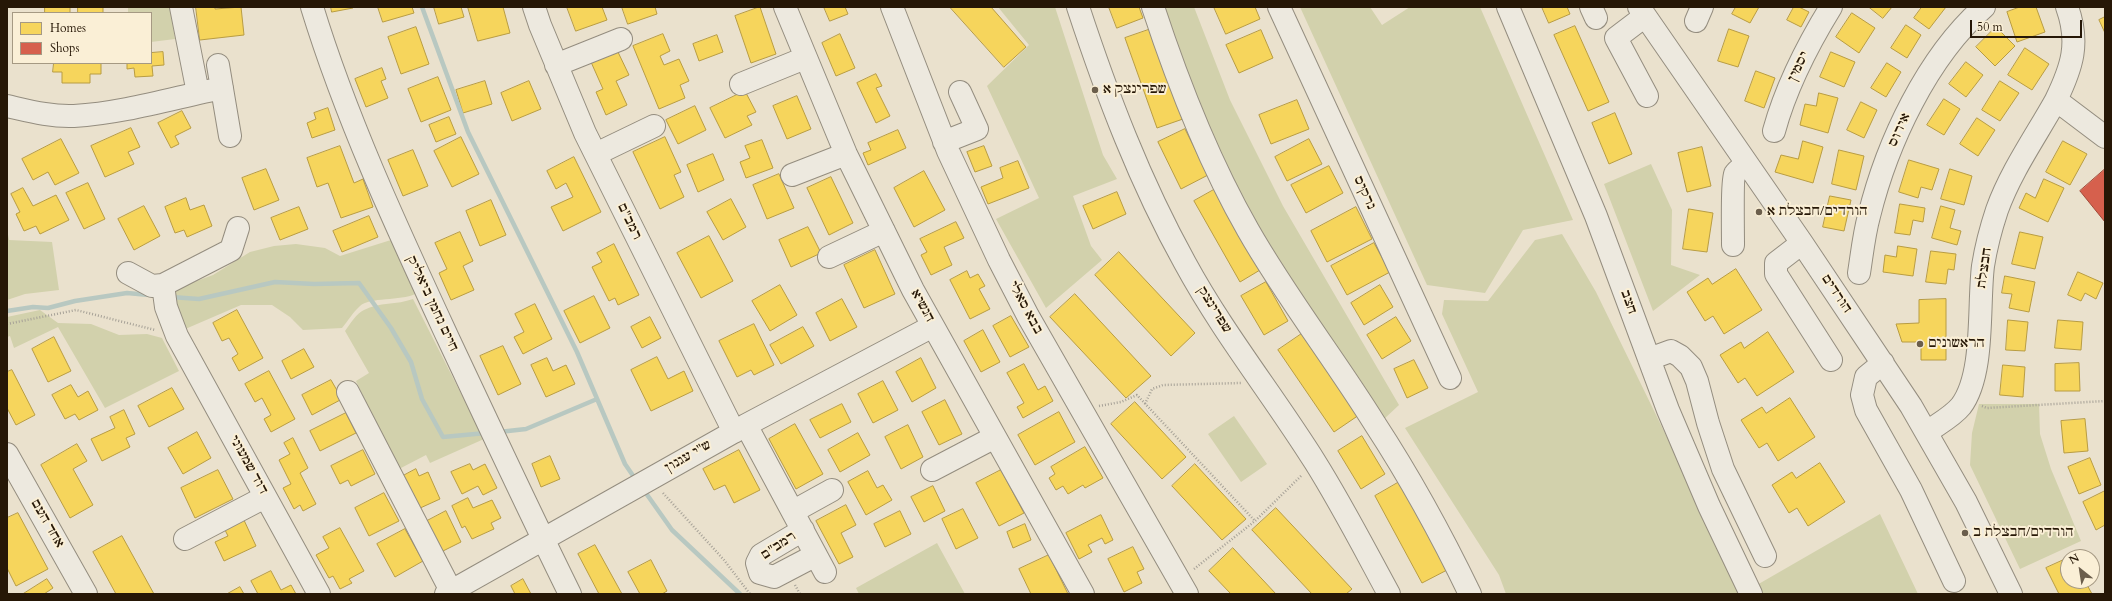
<!DOCTYPE html>
<meta charset="utf-8">
<style>
body{margin:0}
#map{position:relative;width:2112px;height:601px;overflow:hidden;background:#eae1cd;font-family:Cardo,serif}
canvas{display:block}
.frame{position:absolute;inset:0;border:8px solid #261706;pointer-events:none}
.legend{position:absolute;left:12px;top:12px;width:140px;height:52px;box-sizing:border-box;background:#faefd6;border:1px solid #a59983;margin:0;padding:5px 7px;list-style:none;font-size:12px;color:#261706}
.legend li{display:flex;align-items:center;gap:8px;height:20px}
.legend b{width:20px;border:1px solid #a59983}
.north{position:absolute;left:2060px;top:549px;width:40px;height:40px;box-sizing:border-box;background:#faefd6;border:1px solid #a59983;border-radius:50%;rotate:330deg;font-size:11px;font-weight:700;line-height:16px;text-align:center;color:#261706}
.north::after{content:'';display:block;margin:auto;width:14px;height:18px;background:#6b5e4c;clip-path:polygon(50% 0,100% 100%,50% 72%,0 100%)}
.scale{position:absolute;left:1970px;top:20px;width:112px;height:18px;box-sizing:border-box;border:2px solid #261706;border-top:0;padding-left:5px;font-size:12px;line-height:14px;white-space:nowrap;color:#261706;-webkit-text-stroke:3px #faefd6;paint-order:stroke}
</style>
<div id="map">
<canvas width="2112" height="601"></canvas>
<div class="frame"></div>
<ul class="legend">
<li><b style="height:11px;background:#f6d55c"></b>Homes</li>
<li><b style="height:11px;background:#d6604d"></b>Shops</li>
</ul>
<div class="north">N</div>
<div class="scale">50 m</div>
</div>
<script>
const context = document.querySelector('canvas').getContext('2d');
context.lineJoin = 'round';
function paint(path, color) {
  context.fillStyle = color;
  context.fill(path, 'evenodd');
}
function trace(path, color, width, dash) {
  context.strokeStyle = color;
  context.lineWidth = width;
  context.lineCap = dash ? 'butt' : 'round';
  context.setLineDash(dash || []);
  context.stroke(path);
}
function label(font, color, halo, rows, align = 'center') {
  context.font = font + ' Cardo,"Frank Ruhl Libre",serif';
  context.lineWidth = 4;
  context.setLineDash([]);
  context.textBaseline = 'middle';
  context.strokeStyle = halo;
  context.fillStyle = color;
  for (const [text, x, y, turn = 0] of rows) {
    context.save();
    context.translate(x, y);
    context.rotate((+turn || 0) * Math.PI / 180);
    context.textAlign = isNaN(turn) ? turn : align;
    if (halo) context.strokeText(text, 0, 0);
    context.fillText(text, 0, 0);
    context.restore();
  }
}
const green = new Path2D(`
 M128 7H170L175 39 151 42V13H128Z
 M998 7H1055L1103 155 1117 179 1073 196 1091 246 1102 260 1046 308 996 219 1039 198 987 86 1029 45Z
 M1162 7H1194L1230 100 1283 206 1399 405 1383 420 1255 225 1209 130Z
 M1300 7H1370L1382 25 1410 7H1480L1573 220 1523 230 1485 293 1427 285Z
 M1651 164 1672 210 1671 265 1700 275 1653 311 1604 184Z
 M7 229 9 240 52 242 59 290 25 294 7 300Z
 M1562 234 1596 292 1743 593 1880 514 1918 594H1506L1499 575 1405 428 1478 392 1442 314 1444 300 1488 301 1535 240Z
 M391 240 415 294C401 301 369 297 360 306 353 312 348 321 342 328L303 330 290 317 272 305H241L183 330 172 296 180 287 213 275 250 252 274 246 296 244 325 248 340 256Z
 M413 299 484 439 430 463 426 455 399 469 356 381 369 373 345 331C350 324 357 313 364 310 379 302 397 305 413 299Z
 M40 310 58 323 91 324 119 335 147 334 162 338 179 371 105 408 58 327 14 348 10 336 7 337V317Z
 M1979 404H2039L2040 434 2051 469 2081 541 2020 569 1970 465 1972 433Z
 M1234 416 1267 464 1241 482 1208 434Z
 M937 543 965 594H859L856 588Z`);
const homes = new Path2D(`
 M45 7H70V13H45Z
 M78 7H103V13H78Z
 M196 7H215V9L241 7 244 35 200 40Z
 M331 7H352L353 8 332 12Z
 M378 7H412L414 13 383 22Z
 M434 7H461L464 17 439 24Z
 M468 7H503L510 33 478 41Z
 M567 7H602L607 20 576 31Z
 M622 7H655L657 14 628 24Z
 M760 7 776 54 751 63 735 16Z
 M824 7H845L848 14 830 21Z
 M950 7H991L1026 47 1004 67Z
 M1109 7H1139L1143 18 1117 28Z
 M1214 7H1255L1260 19 1226 34Z
 M1542 7H1567L1570 14 1549 23Z
 M1736 7H1759L1750 23 1732 14Z
 M1794 7H1799L1809 12 1801 27 1787 20Z
 M1869 7H1892L1883 18Z
 M1922 7H1946L1929 29 1914 18Z
 M2020 7H2036L2045 32 2017 42 2007 12Z
 M1852 13 1875 28 1859 53 1836 37Z
 M2105 17V33L2099 20Z
 M1906 25 1921 35 1907 58 1891 48Z
 M1575 26 1609 102 1588 111 1554 35Z
 M416 27 429 64 401 74 388 37Z
 M1996 27 2015 46 1995 66 1976 47Z
 M1151 29 1183 119 1157 128 1125 38Z
 M1729 29 1749 36 1738 67 1718 61Z
 M1261 30 1273 58 1239 73 1226 45Z
 M663 34 670 51 660 56 664 65 679 59 689 81 680 85 685 98 659 109 633 46Z
 M840 34 855 68 836 76 822 43Z
 M717 35 723 52 699 61 693 44Z
 M2025 48 2049 64 2032 90 2008 75Z
 M617 50 629 75 616 81 627 105 606 115 596 92 603 89 591 62Z
 M163 52 164 65 152 66 153 76 135 77 134 68 127 69V63H151V53Z
 M1831 52 1855 62 1844 87 1820 77Z
 M1966 62 1983 75 1966 97 1949 84Z
 M54 63H101V74H90V83H62V72H53Z
 M1887 63 1901 72 1886 97 1871 88Z
 M382 68 386 79 381 81 388 98 366 107 355 79Z
 M1756 71 1775 78 1764 108 1745 101Z
 M876 74 882 86 876 88 890 116 876 123 857 83Z
 M438 77 451 110 421 122 408 89Z
 M485 81 492 104 463 113 456 90Z
 M529 81 541 109 512 121 501 93Z
 M2000 81 2019 93 2000 121 1982 110Z
 M745 91 756 112 747 116 752 125 725 138 710 108Z
 M1819 93 1838 98 1828 133 1800 125 1805 104 1816 106Z
 M797 96 811 129 787 139 773 106Z
 M1944 99 1960 109 1944 135 1927 125Z
 M1297 100 1309 129 1271 144 1259 115Z
 M1861 102 1877 110 1864 138 1847 130Z
 M695 106 706 130 678 144 666 120Z
 M328 108 335 130 312 138 307 123 316 119 314 113Z
 M182 111 191 128 175 136 179 144 171 148 158 123Z
 M1615 113 1632 154 1609 164 1592 123Z
 M449 117 456 134 436 142 429 125Z
 M1977 118 1995 130 1978 156 1960 144Z
 M131 128 140 147 128 152 134 164 105 177 91 146Z
 M1185 129 1208 175 1181 189 1158 142Z
 M898 130 906 148 868 165 863 153 871 150 868 143Z
 M461 137 479 174 452 187 434 151Z
 M665 137 681 172 674 175 684 197 660 209 633 152Z
 M61 139 79 173 55 185 48 172 33 180 22 159Z
 M1309 139 1322 164 1287 181 1275 157Z
 M762 140 773 168 746 178 740 162 750 158 745 146Z
 M1803 141 1823 147 1813 183 1775 172 1781 155 1798 159Z
 M2063 141 2087 154 2070 185 2046 172Z
 M340 146 354 183 363 179 373 207 341 218 328 183 317 187 307 158Z
 M984 146 992 166 975 172 967 152Z
 M1702 147 1711 186 1687 192 1678 153Z
 M413 150 428 186 403 196 388 160Z
 M1839 150 1864 156 1856 190 1832 184Z
 M713 154 724 180 698 192 687 165Z
 M574 157 601 212 563 231 551 207 573 197 566 183 556 189 547 171Z
 M1909 160 1939 169 1932 190 1921 187 1918 198 1899 192Z
 M1018 161 1029 188 988 204 981 187 1003 178 1000 168Z
 M1329 166 1343 193 1306 213 1291 185Z
 M266 169 279 200 254 210 242 178Z
 M1950 169 1972 176 1964 205 1941 199Z
 M924 171 945 210 914 227 894 188Z
 M779 174 794 208 767 219 753 185Z
 M831 177 853 223 829 235 807 188Z
 M2044 179 2064 188 2048 222 2019 208 2026 193 2035 198Z
 M88 183 105 219 84 229 66 193Z
 M1219 187 1265 267 1240 282 1194 201Z
 M23 188 33 206 56 195 69 220 40 234 36 226 24 231 16 214 20 212 11 194Z
 M1117 192 1126 214 1093 229 1083 206Z
 M1830 196 1851 200 1844 231 1823 227Z
 M186 198 190 210 204 205 212 226 187 237 184 230 175 233 165 207Z
 M731 199 746 227 723 240 707 212Z
 M491 200 506 235 480 246 466 211Z
 M1900 204 1925 208 1923 222 1913 220 1910 235 1895 233Z
 M144 206 160 236 134 250 118 219Z
 M1941 206 1955 210 1950 228 1961 231 1957 245 1932 238Z
 M299 207 308 229 280 240 271 218Z
 M1356 207 1372 239 1327 262 1311 231Z
 M1689 209 1713 213 1707 252 1683 249Z
 M369 216 378 237 342 252 333 231Z
 M956 222 964 238 944 247 952 265 931 275 921 255 927 252 920 239Z
 M808 227 821 253 791 267 779 240Z
 M460 232 473 261 463 266 474 290 451 300 439 273 447 269 435 243Z
 M2020 232 2043 237 2035 269 2012 264Z
 M709 236 733 281 701 298 677 253Z
 M1374 243 1390 272 1347 295 1331 266Z
 M614 244 639 295 618 305 615 298 609 301 592 267 602 262 597 253Z
 M1898 246 1917 249 1913 276 1883 272 1885 255 1896 257Z
 M875 250 895 294 864 308 844 265Z
 M1931 251 1956 254 1954 270 1948 269 1946 284 1926 282Z
 M1119 252 1195 333 1171 356 1095 275Z
 M1736 269 1762 310 1724 334 1713 316 1705 321 1687 292 1708 278 1712 284Z
 M967 271 970 278 978 274 985 286 979 289 990 309 970 319 950 280Z
 M2078 272 2103 283 2096 299 2085 293 2081 301 2068 295Z
 M2005 276 2035 282 2029 312 2009 308 2012 294 2002 293Z
 M1266 282 1288 321 1264 335 1241 296Z
 M780 285 797 315 770 331 752 301Z
 M1380 285 1393 307 1364 325 1351 303Z
 M1075 294 1151 376 1126 398 1050 317Z
 M594 296 610 328 580 343 564 311Z
 M842 299 857 327 830 341 816 313Z
 M1946 299V360H1921V342H1902L1896 324 1919 323V300Z
 M535 304 552 339 523 354 514 337 524 332 515 314Z
 M237 310 263 358 239 371 232 358 238 354 229 338 222 341 213 323Z
 M1011 316 1029 347 1010 357 993 326Z
 M650 317 661 338 642 348 631 327Z
 M1396 317 1411 341 1382 359 1367 335Z
 M2008 320 2028 322 2025 351 2006 350Z
 M2058 320 2083 322 2081 350 2055 348Z
 M754 324 774 365 754 375 751 370 737 377 719 341Z
 M803 327 814 346 781 364 770 345Z
 M983 330 1000 362 981 372 964 341Z
 M1768 332 1794 372 1757 396 1745 378 1738 383 1720 355 1741 342 1744 348Z
 M1303 333 1359 415 1334 432 1278 350Z
 M54 337 71 371 48 382 32 349Z
 M503 346 521 384 498 395 480 356Z
 M304 349 314 367 291 379 282 361Z
 M657 357 668 379 684 371 693 391 651 411 631 370Z
 M547 358 553 371 566 365 575 384 546 397 531 365Z
 M921 358 936 388 912 402 896 372Z
 M1414 360 1428 388 1407 398 1394 369Z
 M2079 363 2080 391H2055V364Z
 M1024 364 1038 390 1045 386 1053 401 1023 418 1017 407 1024 403 1007 373Z
 M2003 365 2025 367 2023 397 2000 395Z
 M12 370 35 415 16 425 7 408V372Z
 M269 371 295 419 271 432 264 419 271 415 262 398 255 402 245 384Z
 M331 380 342 399 312 415 302 395Z
 M883 381 898 410 873 423 858 394Z
 M71 385 78 397 88 391 98 410 79 420 75 414 65 419 52 395Z
 M172 388 184 409 149 427 138 406Z
 M1790 398 1815 437 1778 461 1767 443 1759 448 1741 420 1762 407 1766 413Z
 M945 400 962 434 939 445 922 412Z
 M1135 402 1186 457 1162 479 1111 424Z
 M842 404 851 422 820 438 810 420Z
 M124 410 135 434 126 438 130 447 102 461 91 439 115 428 110 417Z
 M1059 412 1075 442 1035 465 1018 435Z
 M346 413 356 433 320 451 310 431Z
 M2085 419 2088 451 2064 453 2061 421Z
 M795 424 823 474 796 489 769 439Z
 M908 425 923 457 901 469 885 437Z
 M197 432 211 458 183 474 168 448Z
 M858 433 870 455 840 472 828 450Z
 M1362 436 1385 474 1361 489 1338 451Z
 M293 438 308 468 300 473 316 504 303 511 300 505 294 509 283 488 291 484 279 460 290 454 284 443Z
 M77 444 87 461 73 469 93 505 70 518 41 465Z
 M1085 447 1103 478 1085 488 1083 485 1068 494 1063 486 1056 490 1049 478 1055 474 1051 467Z
 M363 450 375 474 351 486 348 480 340 484 331 466Z
 M739 450 760 490 734 503 725 485 714 490 703 469Z
 M550 456 560 479 541 487 532 464Z
 M2090 458 2101 485 2079 494 2068 467Z
 M1820 463 1845 502 1808 526 1797 508 1789 513 1772 485 1792 472 1796 478Z
 M470 464 473 470 485 464 497 488 483 495 478 486 462 494 451 472Z
 M1195 464 1246 519 1222 540 1172 486Z
 M416 469 419 476 428 472 440 499 418 509 403 476Z
 M218 470 233 499 195 518 181 488Z
 M1001 470 1024 513 999 526 976 483Z
 M868 471 877 488 883 485 892 500 866 515 848 482Z
 M1401 481 1449 569 1422 583 1375 496Z
 M933 486 945 511 924 522 911 497Z
 M2105 491V525L2096 530 2083 502Z
 M384 493 399 521 369 536 355 508Z
 M468 498 473 508 492 500 501 518 491 523 494 529 472 539 465 526 462 528 452 506Z
 M846 505 856 525 841 533 853 557 839 564 816 521Z
 M1276 508 1352 589 1346 594H1312L1252 530Z
 M963 509 978 538 956 549 942 519Z
 M446 511 461 542 441 552 427 521Z
 M900 511 911 534 885 547 874 524Z
 M18 513 48 569 16 586 7 568V518Z
 M1101 515 1113 540 1105 544 1102 538 1088 545 1092 552 1079 559 1066 533Z
 M243 518 256 546 224 561 215 542 228 536 224 528Z
 M1025 524 1031 540 1013 548 1007 532Z
 M340 528 364 571 349 579 352 583 340 589 333 576 329 578 316 555 329 548 323 537Z
 M405 529 423 561 395 577 377 544Z
 M122 536 154 594H116L93 552Z
 M595 545 622 594H599L578 554Z
 M1133 547 1144 569 1137 572 1142 583 1124 592 1108 559Z
 M1233 548 1276 594H1231L1209 571Z
 M1049 555 1068 594H1031L1019 569Z
 M2068 558V581H2085L2092 594H2059L2046 568Z
 M651 560 667 591 662 594H640L628 572Z
 M271 571 281 590 291 585 296 594H258L251 581Z
 M47 579 53 588 44 594H23Z
 M523 579 531 594H515L511 586Z
 M240 587 244 594H227Z`);
const shops = new Path2D(`
 M2105 169V222L2080 191Z`);
const stream = new Path2D(`
 M422 7 468 132 577 352 625 464 636 480
 M171 297 199 299 275 282 314 284 359 283 391 328 411 362 422 399 443 437 486 433
 M7 311 33 307 48 308 75 301 127 293 149 295
 M499 432 526 429 597 399
 M643 489 672 530 740 594`);
const path = new Path2D(`
 M7 324 76 310 155 330
 M1145 404 1152 389 1163 385 1241 383
 M1099 406 1121 402 1137 395 1255 521
 M1982 406 1987 408 2105 401
 M663 493 724 560 750 594
 M1194 569 1255 521 1302 475
 M795 585 800 594`);
const minor = new Path2D(`
 M181 7 198 93
 M312 7C347 121 398 230 448 338 488 423 528 509 570 594
 M534 7 540 25 585 133 734 432
 M785 7 846 154 913 290 1083 594
 M892 7 948 151 999 260 1028 316 1187 594
 M1078 7C1107 95 1140 182 1185 263 1223 333 1273 395 1315 462 1342 505 1365 550 1389 594
 M1153 7C1178 83 1208 160 1248 230 1286 297 1334 358 1375 424 1409 476 1443 538 1470 594
 M1279 7 1450 378
 M1508 7 1596 216 1668 410 1709 506 1751 594
 M1591 7 1596 18
 M1639 7 1802 243 1911 406 1966 502 2011 594
 M2067 7C2080 43 2072 67 2056 100L2105 137
 M1645 16 1616 38 1647 96
 M1696 21 1702 7
 M218 65 230 136
 M556 65 621 39
 M741 84 805 58
 M7 106C29 111 51 117 74 116 124 113 173 98 222 88
 M1774 131C1786 87 1807 46 1831 7
 M944 142 977 129 960 92
 M596 154 654 126
 M792 175 846 154
 M1802 243 1776 263V274L1831 360
 M1733 245C1733 234 1732 179 1735 174 1737 170 1743 167 1747 164
 M829 257 884 231
 M128 273 152 286 163 285 231 250 238 228
 M1859 273C1862 254 1864 234 1869 216 1887 143 1927 57 1984 7
 M163 285 166 307 177 336 319 594
 M1649 359 1671 351 1680 356 1691 367 1697 381 1708 423 1723 469 1765 556
 M1883 363 1866 377 1862 395 1866 410 1911 490 1954 581
 M348 392 451 591
 M746 425 825 572
 M1927 432C1938 424 1952 417 1961 406 1985 374 1978 306 1983 266 1986 247 1991 228 1997 210 2011 171 2036 136 2056 100
 M7 454 86 594
 M932 470 995 437
 M794 511 832 490
 M803 530 761 555 757 563 760 573 774 577 816 555
 M185 539 265 497
 M446 594 746 425 933 326`);
const markers = [
 [1095,90,4,"#6b5e4c"],
 [1759,212,4,"#6b5e4c"],
 [1920,344,4,"#6b5e4c"],
 [1965,533,4,"#6b5e4c"]
];
const streetNames = [
 ["יסמין",1799,67,-64],
 ["אירוס",1900,130,-66],
 ["נרקיס",1364,193,65],
 ["רמב\"ם",629,222,64],
 ["חבצלת",1985,268,-82],
 ["הורדים",1836,294,56],
 ["חצב",1628,302,70],
 ["חיים נחמן ביאליק",432,304,65],
 ["הנשיא",922,306,61],
 ["בבא סאלי",1025,308,62],
 ["שפרינצק",1214,310,58],
 ["ש\"י עגנון",688,457,-30],
 ["דוד שמעוני",248,465,61],
 ["אחד העם",47,524,60],
 ["רמב\"ם",779,546,-34]
];
const poiNames = [
 ["שפרינצק א",1103,90],
 ["הורדים/חבצלת א",1767,212],
 ["הראשונים",1928,344],
 ["הורדים/חבצלת ב",1973,533]
];
paint(green, '#d2d1ac');
paint(homes, '#f6d55c');
trace(homes, '#b89c42', 1);
paint(shops, '#d6604d');
trace(shops, '#a14a38', 1);
trace(stream, '#b8c8c1', 4.5);
trace(minor, '#948d7f', 24);
trace(path, '#a6a197', 2.5, [1, 2]);
trace(minor, '#ede9df', 22);
for (const [x, y, r, color] of markers) {
  const dot = new Path2D();
  dot.arc(x, y, r, 0, 2 * Math.PI);
  context.fillStyle = color;
  context.fill(dot);
  trace(dot, '#faefd6', 1.5);
}
label('13px', '#261706', '#faefd6', streetNames);
label('13px', '#261706', '#faefd6', poiNames, 'left');
</script>
